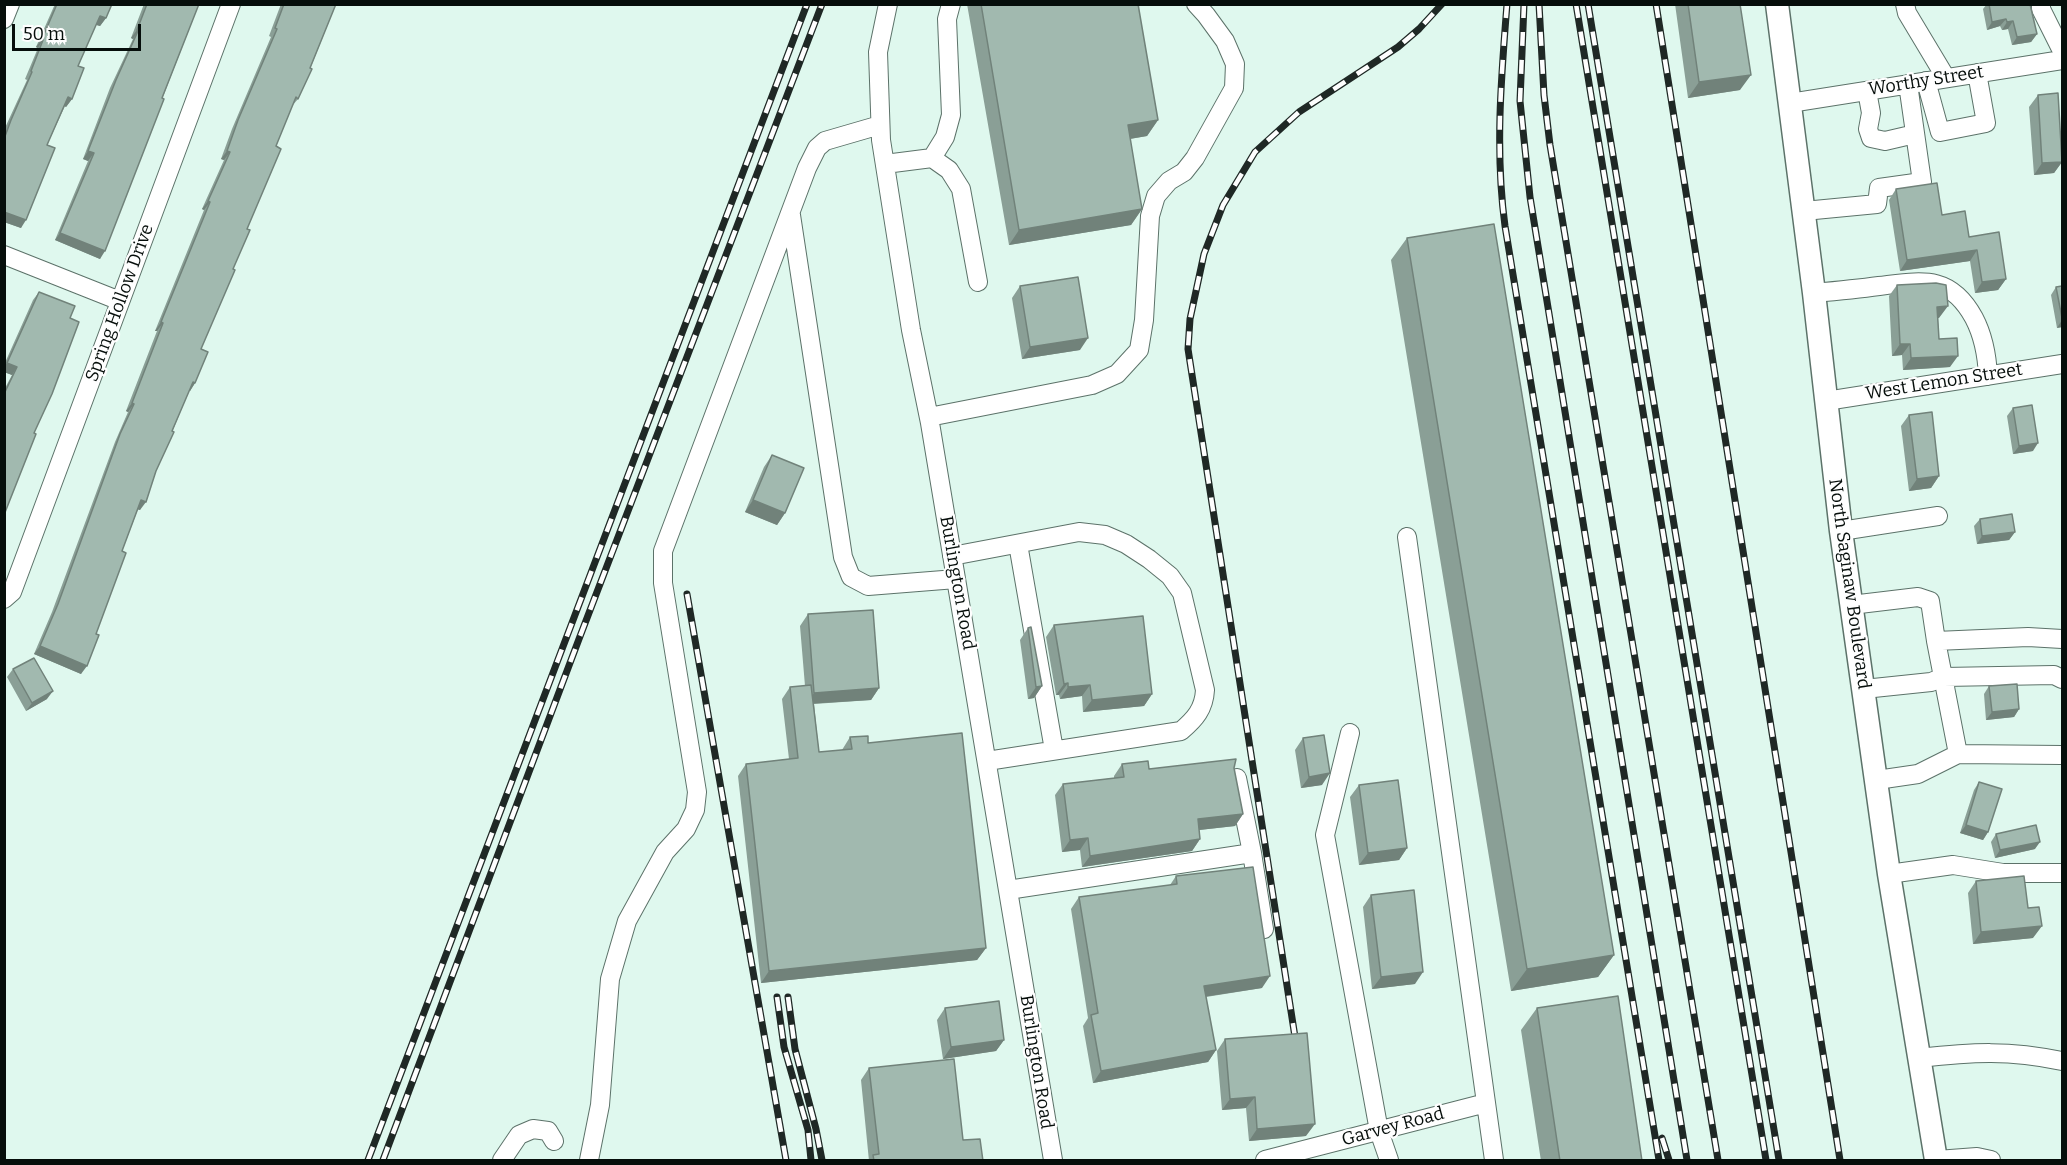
<!DOCTYPE html>
<style>
body{margin:0}
#map{position:relative;width:2067px;height:1165px;overflow:hidden;background:#dff8ee;font-family:Bitter,serif}
canvas{display:block}
.frame{position:absolute;inset:0;border:6px solid #060e0b;pointer-events:none}
.scale{position:absolute;left:12px;top:24px;width:129px;height:27px;box-sizing:border-box;border:3px solid #060e0b;border-top:0;padding-left:8px;font-size:18px;line-height:21px;white-space:nowrap;color:#060e0b;-webkit-text-stroke:4px #fefefe;paint-order:stroke}
</style>
<div id="map">
<canvas width="2067" height="1165"></canvas>
<div class="frame"></div>
<div class="scale">50 m</div>
</div>
<script>
const context = document.querySelector('canvas').getContext('2d');
context.lineJoin = 'round';
function trace(path, color, width, dash) {
  context.strokeStyle = color;
  context.lineWidth = width;
  context.lineCap = dash ? 'butt' : 'round';
  context.setLineDash(dash || []);
  context.stroke(path);
}
function paint(path, color) {
  context.fillStyle = color;
  context.fill(path, 'evenodd');
}
function label(font, color, halo, rows, align = 'center') {
  context.font = font + ' Bitter,serif';
  context.lineWidth = 4.5;
  context.setLineDash([]);
  context.textBaseline = 'middle';
  context.strokeStyle = halo;
  context.fillStyle = color;
  for (const [text, x, y, turn = 0] of rows) {
    context.save();
    context.translate(x, y);
    context.rotate((+turn || 0) * Math.PI / 180);
    context.textAlign = isNaN(turn) ? turn : align;
    if (halo) context.strokeText(text, 0, 0);
    context.fillText(text, 0, 0);
    context.restore();
  }
}
const minor = new Path2D(`
 M888 4 878 52 881 140 911 330 930 423 1053 1160
 M1905 4 1907 13 1946 78
 M2041 4V9L2062 51
 M4 19 10 4
 M1926 81 1940 132 1986 123 1977 73
 M1867 91 1871 113 1868 129 1871 138 1885 141 1915 134
 M1790 103 2062 60
 M932 158 949 170 961 189 978 282
 M885 164 932 158 945 137 951 115 947 19 951 4
 M1804 211 1877 204 1879 188 1922 182 1908 84
 M791 215 843 557 851 577 868 586 956 579
 M4 255 120 301
 M1814 293C1836 291 1857 289 1879 286 1922 281 1950 274 1974 318 1984 337 1987 355 1988 376
 M1826 401 2062 364
 M929 417 1092 385 1117 374 1139 350 1144 320 1150 216 1156 196 1169 181 1184 172 1195 158 1234 88 1235 64 1225 41 1206 15 1196 4
 M1841 531 1938 516
 M1407 537 1494 1160
 M1018 544 1054 750
 M952 556 1079 532 1105 535 1126 544 1149 559 1170 576 1182 593 1205 690C1204 709 1195 719 1181 731L987 761
 M4 599 12 592 231 4
 M1851 605 1918 597 1930 601 1936 641 2028 637 2062 639
 M1936 641 1958 754
 M1864 689 1931 682 1944 677 2054 675 2062 679
 M1350 733 1325 835 1379 1131 1389 1160
 M1237 778 1252 853
 M1877 780 1918 774 1958 754 2062 755
 M1889 874 1953 865 2003 873H2062
 M1008 890 1252 853 1264 929
 M1920 1058C1973 1052 2009 1050 2062 1061
 M502 1160 519 1135 533 1129 548 1131 554 1141
 M589 1160 600 1105 610 979 627 921 665 852 686 829 695 810 697 792 663 583V551L807 168 817 148 825 141 880 125
 M1265 1160 1486 1103
 M1937 1160 1977 1157 1991 1160`);
const major = new Path2D(`
 M1777 4 1814 293 1841 531 1889 874 1936 1160`);
const rail = new Path2D(`
 M1507 4C1501 79 1495 152 1505 226L1659 1160
 M1524 4 1520 101 1530 197 1687 1160
 M1539 4 1544 95 1550 145 1718 1160
 M1576 4 1766 1160
 M1588 4 1779 1160
 M1656 4 1840 1160
 M687 594 786 1160
 M777 997 784 1047 808 1130 811 1160
 M788 997 795 1049 816 1129 822 1160
 M1295 1037 1188 349 1190 319 1204 254 1223 205 1255 152 1299 112 1398 47 1419 29 1442 4
 M1662 1138 1669 1160
 M368 1160 807 4
 M383 1160 579 639 822 4`);
const wall = new Path2D(`
 M55 4H112L106 18 100 26 96 25 78 66 72 99 66 107 65 106 47 145 21 228 4 222V130L27 80 25 79 38 48 36 47Z
 M144 4H199L100 259 55 240 88 161 83 159 110 88 133 39 131 38Z
 M281 4H336L298 99 292 106 276 146 233 269 201 349 195 383 190 391H189L140 510 138 509 122 551 81 674 34 654 52 612 115 442 128 412 126 411 157 331H155L204 210 202 209 224 160 221 159 232 129 271 37 269 36Z
 M967 4H1138L1158 120 1147 136 1130 139 1142 209 1131 225 1009 245Z
 M1675 4H1740V90L1688 98Z
 M1987 4H1989L2037 34 2031 42 2012 45 2008 29 2002 30 2000 26 1987 30 1983 9Z
 M2038 95 2062 162 2054 173 2034 175 2029 107Z
 M1896 189 1942 215 1969 237 2006 279 1998 290 1975 293 1970 261 1900 271 1889 200Z
 M1407 238 1614 955 1598 977 1511 991 1391 260Z
 M1897 285 1939 318H1938L1939 339 1950 367 1903 370 1902 355 1892 356 1889 296Z
 M1020 286 1080 350 1022 359 1012 298Z
 M2062 286V327L2057 328 2051 295 2056 287Z
 M39 292 70 318 34 433 4 515V390L12 375 4 372V365L33 300Z
 M2013 408 2033 451 2013 454 2007 416Z
 M1909 415 1939 476 1931 488 1909 491 1901 426Z
 M772 455 785 513 777 525 745 512 764 467Z
 M1980 519 2015 532 2009 540 1977 544 1974 526Z
 M808 614 879 688 871 700 814 704 819 752 842 750 850 737 868 743 986 948 977 960 761 983 738 776 746 764 789 759 782 699 790 687 805 686 800 626Z
 M1054 625 1152 694 1144 706 1083 712 1082 696 1060 699 1059 695H1056L1046 637Z
 M1028 628 1042 686 1034 698 1028 699 1020 640Z
 M13 669 47 699 26 711 7 677Z
 M1989 686 2019 709 2014 717 1986 720 1984 694Z
 M1303 738 1322 785 1301 788 1295 750Z
 M1122 764 1149 769 1234 768 1243 814 1235 826 1199 830 1200 839 1192 851 1082 867 1080 850 1062 852 1055 795 1063 784 1114 778V776Z
 M1979 782 1988 832 1983 840 1960 833 1974 790Z
 M1359 785 1407 848 1399 860 1359 865 1350 797Z
 M1996 834 2035 849 1995 858 1991 842Z
 M1176 876 1262 988 1206 997 1216 1050 1208 1062 1093 1083 1083 1026 1088 1018 1071 909 1079 897 1170 885Z
 M1976 881 2028 908 2033 938 1973 944 1968 893Z
 M1371 895 1415 984 1372 989 1363 907Z
 M945 1008 1004 1040 996 1051 943 1059 937 1020Z
 M1537 1008 1642 1161H1541L1521 1030Z
 M1225 1039 1306 1136 1249 1141 1246 1108 1222 1110 1217 1051Z
 M869 1068 963 1140 983 1161H869L861 1080Z`);
const shadedWall = new Path2D(`
 M100 16 106 18 100 26 94 24Z
 M2006 19 2000 26 1987 30 1992 22Z
 M2013 21 2008 29 2002 30 2007 22Z
 M137 30 138 31 133 39 131 38Z
 M2037 34 2031 42 2012 45 2017 37Z
 M42 39 43 40 38 48 36 47Z
 M1751 75 1740 90 1688 98 1699 82Z
 M68 97 72 99 66 107 63 105Z
 M1158 120 1147 136 1117 141 1128 125Z
 M88 151 94 153 88 161 83 159Z
 M227 151 230 152 224 160 221 159Z
 M2062 162 2054 173 2034 175 2042 163Z
 M208 201 210 202 204 210 202 209Z
 M1142 209 1131 225 1009 245 1019 230Z
 M4 212 26 220 21 228 4 222Z
 M60 233 105 251 100 259 55 240Z
 M1977 250 1970 261 1900 271 1907 260Z
 M2006 279 1998 290 1975 293 1982 282Z
 M1948 306 1939 318 1929 319 1937 307Z
 M2062 320V327L2057 328Z
 M161 322 163 323 157 331H155Z
 M1088 338 1080 350 1022 359 1030 347Z
 M1900 344H1910L1902 355 1892 356Z
 M1958 356 1950 367 1903 370 1911 358Z
 M7 363 17 367 12 375 4 372V367Z
 M193 382 195 383 190 391 187 390Z
 M132 403 134 404 128 412 126 411Z
 M2038 443 2033 451 2013 454 2019 446Z
 M1939 476 1931 488 1909 491 1917 479Z
 M141 500 146 502 140 510 136 509Z
 M753 500 785 513 777 525 745 512Z
 M2015 532 2009 540 1977 544 1982 536Z
 M40 646 87 666 81 674 34 654Z
 M1068 683 1059 695H1056L1064 684Z
 M1090 685 1082 696 1060 699 1068 687Z
 M1042 686 1034 698 1028 699 1036 687Z
 M879 688 871 700 806 704 814 693Z
 M53 691 47 699 26 711 32 703Z
 M1152 694 1144 706 1083 712 1092 700Z
 M2019 709 2014 717 1986 720 1992 712Z
 M1330 773 1322 785 1301 788 1309 777Z
 M1243 814 1235 826 1190 831 1198 819Z
 M1966 825 1988 832 1983 840 1960 833Z
 M1088 838 1080 850 1062 852 1070 840Z
 M1200 839 1192 851 1082 867 1090 856Z
 M2040 842 2035 849 1995 858 2000 850Z
 M1407 848 1399 860 1359 865 1368 853Z
 M2042 926 2033 938 1973 944 1981 932Z
 M986 948 977 960 761 983 769 971Z
 M1614 955 1598 977 1511 991 1527 969Z
 M1423 972 1415 984 1372 989 1381 977Z
 M1270 976 1262 988 1196 998 1204 986Z
 M1004 1040 996 1051 943 1059 951 1047Z
 M1216 1050 1208 1062 1093 1083 1101 1071Z
 M1255 1097 1246 1108 1222 1110 1230 1099Z
 M1315 1124 1306 1136 1249 1141 1257 1129Z`);
const building = new Path2D(`
 M57 4H112L106 18 100 16 78 66 84 68 72 99 68 97 47 145 55 148 26 220 4 212V139L11 120 32 72 31 71 43 40 42 39Z
 M147 4H199L162 98 164 99 105 251 60 233 94 153 88 151 116 80 138 31 137 30Z
 M284 4H336L310 68 312 69 298 99 296 97 276 146 281 149 247 229 250 230 233 269 235 270 201 349 208 352 195 383 193 382 172 431 174 432 156 471 146 502 141 500 122 551 126 553 96 634 99 635 87 666 40 646 58 604 120 434 134 404 132 403 163 323 161 322 210 202 208 201 230 152 227 151 238 120 277 29 275 28Z
 M981 4H1138L1158 120 1128 125 1142 209 1019 230Z
 M1688 4H1740L1751 75 1699 82Z
 M1989 4H2030L2037 34 2017 37 2013 21 2007 22 2006 19 1992 22Z
 M2058 93 2062 162 2042 163 2038 95Z
 M1937 183 1942 215 1965 211 1969 237 1999 232 2006 279 1982 282 1977 250 1907 260 1896 189Z
 M1494 224 1614 955 1527 969 1407 238Z
 M1078 277 1088 338 1030 347 1020 286Z
 M1936 283 1946 285 1948 306 1937 307 1939 339 1957 338 1958 356 1911 358 1910 344H1900L1897 285Z
 M2062 286V318L2056 287Z
 M39 292 75 306 70 318 79 322 52 394 34 433 36 434 4 515V394L17 367 7 363Z
 M2032 405 2038 443 2019 446 2013 408Z
 M1932 412 1939 476 1917 479 1909 415Z
 M772 455 804 468 785 513 753 500Z
 M2012 514 2015 532 1982 536 1980 519Z
 M873 610 879 688 814 693 808 614Z
 M1143 616 1152 694 1092 700 1090 685 1068 687V683L1064 684 1054 625Z
 M1031 627 1042 686 1036 687 1028 628Z
 M34 658 53 691 32 703 13 669Z
 M2017 684 2019 709 1992 712 1989 686Z
 M811 685 819 752 852 749 850 737 868 736V743L962 733 986 948 769 971 746 764 798 758 790 687Z
 M1324 735 1330 773 1309 777 1303 738Z
 M1236 759 1234 768 1243 814 1198 819 1200 839 1090 856 1088 838 1070 840 1063 784 1124 777 1122 764 1148 761 1149 769Z
 M1398 780 1407 848 1368 853 1359 785Z
 M1979 782 2002 789 1988 832 1966 825Z
 M2036 825 2040 842 2000 850 1996 834Z
 M1253 867 1270 976 1204 986 1216 1050 1101 1071 1091 1015 1098 1013 1079 897 1177 884 1176 876Z
 M2024 876 2028 908 2039 907 2042 926 1981 932 1976 881Z
 M1414 890 1423 972 1381 977 1371 895Z
 M1618 996 1642 1161H1560L1537 1008Z
 M999 1001 1004 1040 951 1047 945 1008Z
 M1307 1033 1315 1124 1257 1129 1255 1097 1230 1099 1225 1039Z
 M954 1059 963 1140 980 1139 983 1161H874L873 1155 879 1154 869 1068Z`);
const streetNames = [
 ["Worthy Street",1926,81,-9],
 ["Spring Hollow Drive",120,303,-70],
 ["West Lemon Street",1944,382,-9],
 ["Burlington Road",957,583,80],
 ["North Saginaw Boulevard",1849,584,82],
 ["Burlington Road",1036,1062,81],
 ["Garvey Road",1393,1127,-15]
];
trace(minor, '#5c7269', 20);
trace(major, '#5c7269', 25);
trace(minor, '#fff', 18);
trace(major, '#fff', 22);
trace(rail, '#1f2825', 7);
trace(rail, '#fefefe', 4.5, [14]);
paint(wall, '#8a9f96');
paint(shadedWall, '#71827a');
paint(building, '#a1b9af');
trace(building, '#71827a', 1.5);
label('18px', '#060e0b', '#fefefe', streetNames);
</script>
